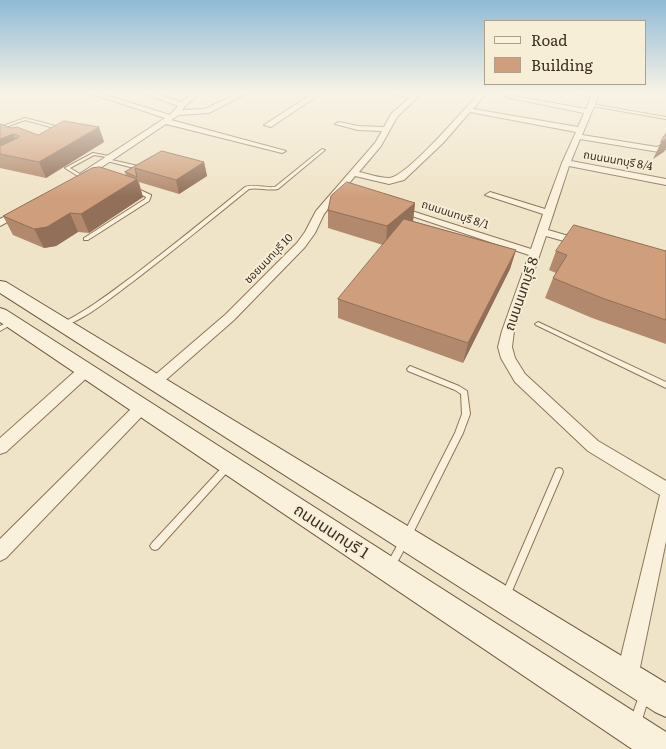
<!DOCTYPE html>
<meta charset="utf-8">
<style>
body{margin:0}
#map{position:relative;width:666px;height:749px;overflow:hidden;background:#f0e4c8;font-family:Literata,serif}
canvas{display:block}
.legend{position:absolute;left:484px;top:20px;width:162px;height:65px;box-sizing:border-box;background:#f7eed8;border:1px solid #ada18e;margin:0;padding:6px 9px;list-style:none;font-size:15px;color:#3d2e20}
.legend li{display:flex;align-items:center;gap:10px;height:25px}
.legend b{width:25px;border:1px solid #ada18e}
</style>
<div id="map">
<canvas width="666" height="749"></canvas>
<ul class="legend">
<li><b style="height:6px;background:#faf1dc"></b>Road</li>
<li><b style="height:14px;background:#cf9f7d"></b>Building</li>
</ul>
</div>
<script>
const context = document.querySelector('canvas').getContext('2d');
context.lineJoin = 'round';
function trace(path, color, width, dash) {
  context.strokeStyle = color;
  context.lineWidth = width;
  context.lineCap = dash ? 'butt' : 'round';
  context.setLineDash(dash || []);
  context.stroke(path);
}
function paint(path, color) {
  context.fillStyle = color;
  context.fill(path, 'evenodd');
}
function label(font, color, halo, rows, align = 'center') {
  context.font = font + ' Literata,"Noto Sans Thai",serif';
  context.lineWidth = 4;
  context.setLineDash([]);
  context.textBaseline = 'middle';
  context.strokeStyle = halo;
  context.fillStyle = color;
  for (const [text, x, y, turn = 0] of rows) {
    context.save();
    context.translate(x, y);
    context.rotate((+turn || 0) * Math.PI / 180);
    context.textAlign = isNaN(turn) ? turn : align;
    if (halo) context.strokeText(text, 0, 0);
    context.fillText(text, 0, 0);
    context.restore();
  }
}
const lane = new Path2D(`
 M591 104 666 117V119L592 106Z
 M25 118 63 128 64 129 62 130 25 120 0 129V127Z
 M322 149 325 150 278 189C268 191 258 187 249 189 211 220 174 250 135 280 121 290 78 326 62 325L61 324 62 323C88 310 110 293 133 276 171 247 208 217 245 187 255 184 264 188 275 187Z
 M93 153 114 157 112 158 94 155 70 168 83 176V177L81 178 65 168Z
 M107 159 138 166V167L134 168 107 161Z
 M132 188H136L151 195V196L149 201 88 240H84V238L145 199 146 197 132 190Z
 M12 320 15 322 14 323 0 331V326Z
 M538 322 666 382V388L536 325 535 324Z
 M410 366 459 386 467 391 470 414 463 433 409 541 394 568 391 570 388 568 386 565 388 562 403 535 455 433 462 414 461 394 455 390 408 371 407 369Z
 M229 462 232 463 233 465 232 467 158 549 155 550 152 549 150 546 152 543 226 463Z
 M559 468 562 469 563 472 509 598 506 600 503 598 501 595 503 592 555 472 556 469Z
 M644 692 648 693 649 697 640 726 636 728 632 726 630 722 640 693Z`);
const street = new Path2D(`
 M86 92H96L170 115 178 106 140 92H150L181 102 195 92H202L185 106 182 110 205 109 240 92H249L209 113 179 115 171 120 286 151 282 153 166 124 84 179H78V175L165 118Z
 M315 92H323L271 127 264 125Z
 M385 92 413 95 416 92H423L397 117 381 146 359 172C368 174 380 178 389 178 406 178 466 107 480 92H487L473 109 578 127 584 113 505 97 508 95 586 109 591 97 573 92H600L582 135 657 147 666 143V149L659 152 580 139 571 161 666 179V185L569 166 548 230 586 241 587 243 582 246 546 236 514 331 512 347 515 358 525 374 598 441 666 481V541L638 677 635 685 627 688 619 685 616 677 660 495 588 451 515 382 501 358 498 347 502 331 529 255 391 209 393 207H399L531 249 543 214 485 195 490 192 545 209 562 163 576 132 470 112 443 143 404 180 389 184 355 176 324 214 315 233 305 247 234 320 160 385 155 386 150 385 148 381 226 314 297 243 305 232 316 211 375 143 382 131 358 130 335 124 339 122 358 126 384 127 391 114 409 98Z
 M21 208 26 211 24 213 0 226V219Z
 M86 365 91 366 93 370 91 374 6 452 0 454V438L81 366Z
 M142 401 147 403 149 407 147 411 6 558 0 561V539L137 403Z`);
const secondary = new Path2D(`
 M0 281 6 282 666 683V717L655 712 0 293Z
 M0 308 6 310 666 732V749H632L0 322Z`);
const wall = new Path2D(`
 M0 124 12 128 38 135 99 127 104 142 46 178 0 168Z
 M162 151 204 162 207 176 179 194 139 182 143 197 89 233 78 232 56 246 44 248 13 235 3 216 126 175 125 172Z
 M415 203 413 221 516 250 510 269 463 363 338 318V299L383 245 328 228V210Z
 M556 251H666V344L592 318 545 298 553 278 556 273 549 270Z`);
const shadedWall = new Path2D(`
 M99 127 104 142 46 178 39 162Z
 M666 132V148L664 152 653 159Z
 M13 134 20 149 0 154V139Z
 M204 162 207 176 179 194 176 180Z
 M137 179 143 197 89 233 81 214Z
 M415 203 413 221 386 245 387 226Z
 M70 213 78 232 56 246 44 248 34 229Z
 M516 250 510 269 463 363 468 343Z`);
const building = new Path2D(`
 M64 121 99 127 39 162 0 154V146L18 138 19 136 13 134 0 139V124L12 128 17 127 38 135Z
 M664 136H666V139L661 142Z
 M162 151 204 162 176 180 135 168 137 177 125 172Z
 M100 167 137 179 81 214 70 213 47 227 34 229 3 216 92 168Z
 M347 182 415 203 387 226 328 210 331 196Z
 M404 219 516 250 468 343 338 299Z
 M574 225 666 251V320L602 298 553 278 567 255 556 251Z`);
const farStreetnames = [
 ["ถนนนนทบุรี 8/4",618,161,10],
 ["ถนนนนทบุรี 8/1",455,215,18],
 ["ซอยนนทบุรี 10",269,259,-46]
];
const streetNames = [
 ["ถนนนนทบุรี 8",522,294,-71]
];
const nearStreetnames = [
 ["ถนนนนทบุรี 1",331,532,33]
];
trace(lane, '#8d765c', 2);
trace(street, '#8d765c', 2);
trace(secondary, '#6f573f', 2);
paint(lane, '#faf1dc');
paint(street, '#faf1dc');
paint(secondary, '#faf1dc');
paint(wall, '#b2896c');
paint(shadedWall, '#916f58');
paint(building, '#cf9f7d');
trace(building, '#916f58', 1);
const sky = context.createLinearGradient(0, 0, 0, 197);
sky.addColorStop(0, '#8fbad6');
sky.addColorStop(0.47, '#f8f3e6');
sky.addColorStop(1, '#f8f3e600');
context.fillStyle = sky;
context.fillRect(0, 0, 666, 197);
label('11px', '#3d2e20', '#f7eed8', farStreetnames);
label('14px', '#3d2e20', '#f7eed8', streetNames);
label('16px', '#3d2e20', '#f7eed8', nearStreetnames);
</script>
